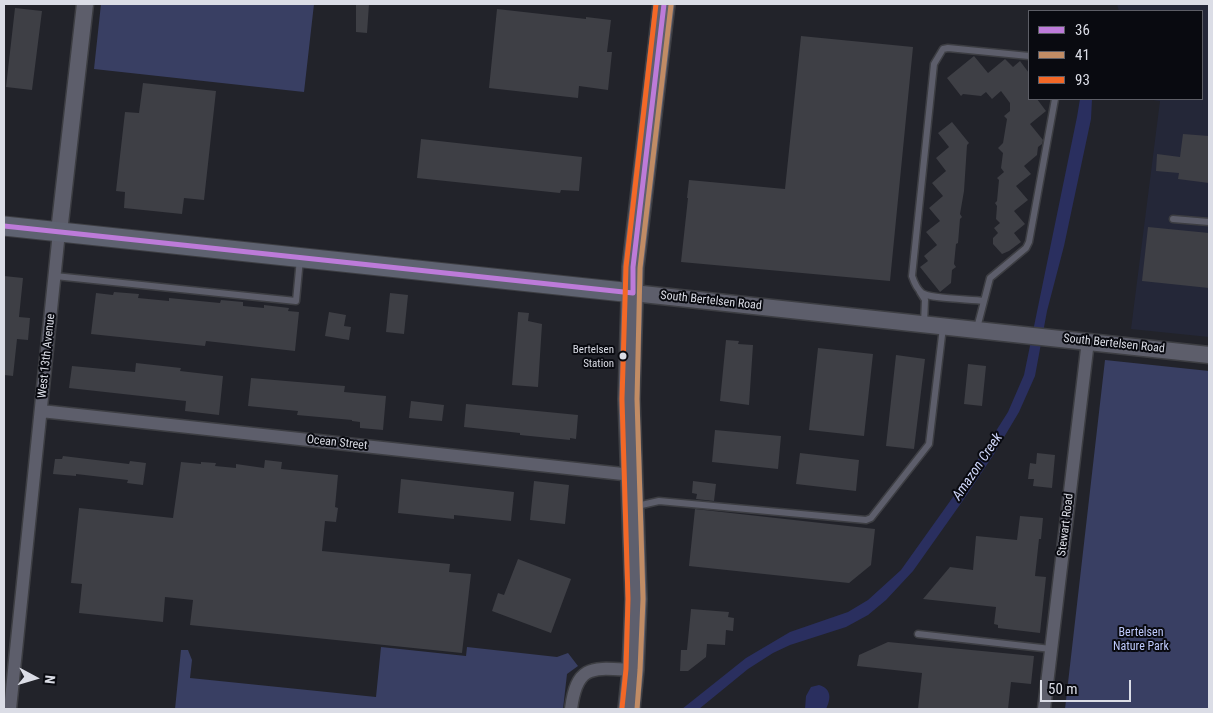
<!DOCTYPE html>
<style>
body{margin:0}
#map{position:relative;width:1213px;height:713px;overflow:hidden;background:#22232a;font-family:"Roboto Condensed",sans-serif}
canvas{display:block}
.frame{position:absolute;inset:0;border:5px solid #dbdde6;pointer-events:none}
.legend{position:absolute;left:1028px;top:10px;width:175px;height:90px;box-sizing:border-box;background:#090a10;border:1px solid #5d5e66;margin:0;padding:6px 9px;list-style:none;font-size:15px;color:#dbdde6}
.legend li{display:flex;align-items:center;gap:10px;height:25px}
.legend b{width:25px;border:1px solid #5d5e66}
.north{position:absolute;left:10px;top:653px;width:50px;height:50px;-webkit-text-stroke:4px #090a10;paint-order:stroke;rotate:96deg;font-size:14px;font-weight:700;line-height:20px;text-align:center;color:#dbdde6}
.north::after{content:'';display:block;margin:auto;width:18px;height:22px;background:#dbdde6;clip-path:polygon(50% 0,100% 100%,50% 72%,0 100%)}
.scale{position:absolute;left:1040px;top:680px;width:91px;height:22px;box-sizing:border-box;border:2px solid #dbdde6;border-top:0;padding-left:6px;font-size:15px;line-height:18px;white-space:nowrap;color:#dbdde6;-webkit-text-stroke:4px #090a10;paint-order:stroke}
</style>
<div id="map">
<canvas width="1213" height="713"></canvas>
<div class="frame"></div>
<ul class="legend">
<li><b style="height:6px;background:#bd7bd9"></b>36</li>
<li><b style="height:6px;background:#c18c65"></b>41</li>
<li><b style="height:6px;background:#f36827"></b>93</li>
</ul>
<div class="north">N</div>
<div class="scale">50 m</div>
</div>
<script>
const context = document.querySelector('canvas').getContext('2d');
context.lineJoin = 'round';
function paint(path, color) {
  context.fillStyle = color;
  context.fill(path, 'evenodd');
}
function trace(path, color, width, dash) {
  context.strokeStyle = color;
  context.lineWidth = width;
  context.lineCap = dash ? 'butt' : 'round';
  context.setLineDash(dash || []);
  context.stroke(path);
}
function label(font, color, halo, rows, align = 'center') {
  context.font = font + ' "Roboto Condensed",sans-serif';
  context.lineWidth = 4;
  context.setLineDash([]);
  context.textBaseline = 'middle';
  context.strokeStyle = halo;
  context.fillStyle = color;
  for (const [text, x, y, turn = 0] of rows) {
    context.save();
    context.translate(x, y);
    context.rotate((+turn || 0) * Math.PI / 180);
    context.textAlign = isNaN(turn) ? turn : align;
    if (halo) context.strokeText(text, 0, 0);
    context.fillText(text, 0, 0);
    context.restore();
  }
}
const built = new Path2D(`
 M1117 4H1209V337L1131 329 1160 101 1146 99H1202V11H1119Z`);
const green = new Path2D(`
 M101 4H314L304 92 94 69Z
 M1105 360 1209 371V709H1065Z
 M381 647 466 656 467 647 557 657 568 653 578 666 567 674 563 709H175L181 650H188L192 660 190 678 376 697Z`);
const water = new Path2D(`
 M1080 99H1092L1091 119 1064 246 1047 311 1035 376 1019 412 994 454 964 499 913 571 886 600 868 615 846 627 790 645 773 653 748 669 699 709H682L746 658 790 632 848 612 868 600 901 570 953 497 982 453 1008 412 1024 375 1077 117Z
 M819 685C832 689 831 699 826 709H805L806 696 811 687Z`);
const building = new Path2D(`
 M356 4H369L367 33 356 32Z
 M15 8 42 11 32 90 6 87Z
 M497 9 586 19V17L611 20 607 52H612L608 90 579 86 578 98 489 88Z
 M801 36 913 47 890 281 681 262 688 198H687L689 180 785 189Z
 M974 56 988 73 1005 59 1013 67 1020 61 1029 73V99H1037L1046 111 1030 124 1043 140 1042 144 1038 147 1037 155 1024 166 1031 174 1016 186 1028 200 1014 211 1025 224 1014 233 1021 242 1009 251 1002 254 993 244V238L998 233 994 228 1000 223 996 219 997 206 995 203 997 201 999 180 997 178 1004 172 1001 168 1003 153 998 148 1003 143 1007 119 1004 116 1010 111V103L1001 91 992 99 986 92 981 96 963 94 961 96 947 78Z
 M143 83 216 91 204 200 184 198 182 214 124 208 125 192 116 191 125 112 139 113Z
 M952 122 969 143 967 145 964 191 960 214 962 217 960 219 958 243 956 244 954 264 956 267 952 270 951 283 940 292 920 267 928 261 924 256 937 245 926 232 940 221 929 208 943 196 932 183 946 171 936 158 949 147 938 133Z
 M1183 134 1209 136V183L1178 179 1179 173 1156 171 1157 154 1180 157Z
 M421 139 582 157 579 191 561 190 560 193 417 178Z
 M1148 227 1209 233V288L1142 281Z
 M4 276 23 278 19 317 30 318 28 340 17 339 13 376 4 375Z
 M114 292 139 294 138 298 169 301V298L220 303 221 300 243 302V306L264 308V305L289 308 288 311 299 312 295 351 206 341 205 346 91 334 96 293 113 295Z
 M390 293 408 295 404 334 386 332Z
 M329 312 346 315 344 326 351 327 349 340 325 336Z
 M518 312 529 313 528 321 542 324 538 387 512 385Z
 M726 340 739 341 738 344 753 345 749 405 720 401Z
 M818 348 873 354 864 436 809 430Z
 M896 355 925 359 914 449 886 446Z
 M136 363 181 368 180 371 223 376 219 415 185 411 186 401 69 388 72 366 135 372Z
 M968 364 986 366 982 406 964 404Z
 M251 378 345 386 344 392 386 396 383 430 360 428V422L352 421V420L297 415 298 411 248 406Z
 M411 401 444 405 442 421 409 418Z
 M466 404 578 415 576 439 570 438V440L520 435V433L464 427Z
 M715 430 781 436 778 469 712 462Z
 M800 453 859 460 856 491 796 484Z
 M1037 453 1055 455 1052 488 1033 486 1034 479H1028L1030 463 1036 464Z
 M63 456 129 464 130 461 146 463 143 485 127 483 128 480 76 474V476L53 474 55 459H62Z
 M265 460 282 462 281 469 338 475 335 507 338 508 336 522 325 521 322 551 450 564 449 572 471 574 462 653 190 625 193 600 165 597 163 622 79 613 82 584 71 583 79 508 173 518 181 462 201 464V462L216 463 215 466 236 468V464L264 468Z
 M401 479 514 492 511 521 454 515V519L398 513Z
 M534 481 569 485 565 524 530 520Z
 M693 481 716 484 714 501 696 499 697 494 692 493Z
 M695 509 875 529 871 565 849 583 689 566Z
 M1020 516 1043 518 1041 539H1039L1035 576 1046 577 1040 633 998 628V625L994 624 996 607 923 599 950 567 973 570 976 536 1017 540Z
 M518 559 571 579 551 633 492 611 498 593 504 595Z
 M691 609 729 612 728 617 734 618 733 631 726 630 725 645 707 644 706 657 688 671H680L681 650H687Z
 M888 642 1034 656 1031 684 1011 682 1008 709H918L922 673 857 666 859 655Z`);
const service = new Path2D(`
 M1173 219 1209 222
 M55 276 296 301 300 259
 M920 292 925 300 924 324
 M984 301C971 299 930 299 922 293 917 289 914 282 912 276L934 64 943 49 948 48 1029 56
 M977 328 990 278 1026 248 1029 242 1055 99
 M637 506 659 501 866 520 871 518 929 444 943 327
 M918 634 1051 649`);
const minor = new Path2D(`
 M41 411 632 475
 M10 709 59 232
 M571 709C577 663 593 668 633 670
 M1044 709 1088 341`);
const tertiary = new Path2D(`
 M59 232 85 4
 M633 293 1209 355`);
const secondary = new Path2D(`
 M4 226 633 293`);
const primary = new Path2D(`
 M629 709 633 670 636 599 629 399 633 267 664 4`);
const bus1 = new Path2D(`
 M4 226 633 293V267L664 4`);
const bus2 = new Path2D(`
 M637 709 640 670 643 599 637 399 640 268 671 5`);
const bus3 = new Path2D(`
 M622 708 626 669 628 599 622 399 626 267 656 4`);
const markers = [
 [623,356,4.5,"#dbdde6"]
];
const busNames = [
 ["Bertelsen",614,350],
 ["Station",614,364]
];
const streetNames = [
 ["South Bertelsen Road",711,301,6],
 ["South Bertelsen Road",1114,344,6],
 ["West 13th Avenue",47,356,-84],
 ["Ocean Street",337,443,6],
 ["Stewart Road",1066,525,-83]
];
const parkNames = [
 ["Bertelsen",1141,633],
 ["Nature Park",1141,647]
];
const waterNames = [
 ["Amazon Creek",978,467,-56]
];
paint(built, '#242738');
paint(green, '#393f63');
paint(water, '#2a2f5f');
paint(building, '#3e3f45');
trace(service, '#3d3e43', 9);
trace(minor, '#3d3e43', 15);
trace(tertiary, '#3d3e43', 19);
trace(secondary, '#3d3e43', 21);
trace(primary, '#3d3e43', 24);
trace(service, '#5d5e6b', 6);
trace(minor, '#5d5e6b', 12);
trace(tertiary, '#5d5e6b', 16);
trace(secondary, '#5e6270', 19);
trace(primary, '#5e5f6d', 21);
trace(bus1, '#bd7bd9', 5);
trace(bus2, '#c18c65', 5);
trace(bus3, '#f36827', 5);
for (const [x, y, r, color] of markers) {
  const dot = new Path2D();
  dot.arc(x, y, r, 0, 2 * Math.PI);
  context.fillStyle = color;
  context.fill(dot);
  trace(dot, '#090a10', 2);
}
label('11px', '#dbdde6', '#090a10', busNames, 'right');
label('12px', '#dbdde6', '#090a10', streetNames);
label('12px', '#bec9fb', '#090a10', parkNames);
label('italic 14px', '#d0d7fa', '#090a10', waterNames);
</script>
